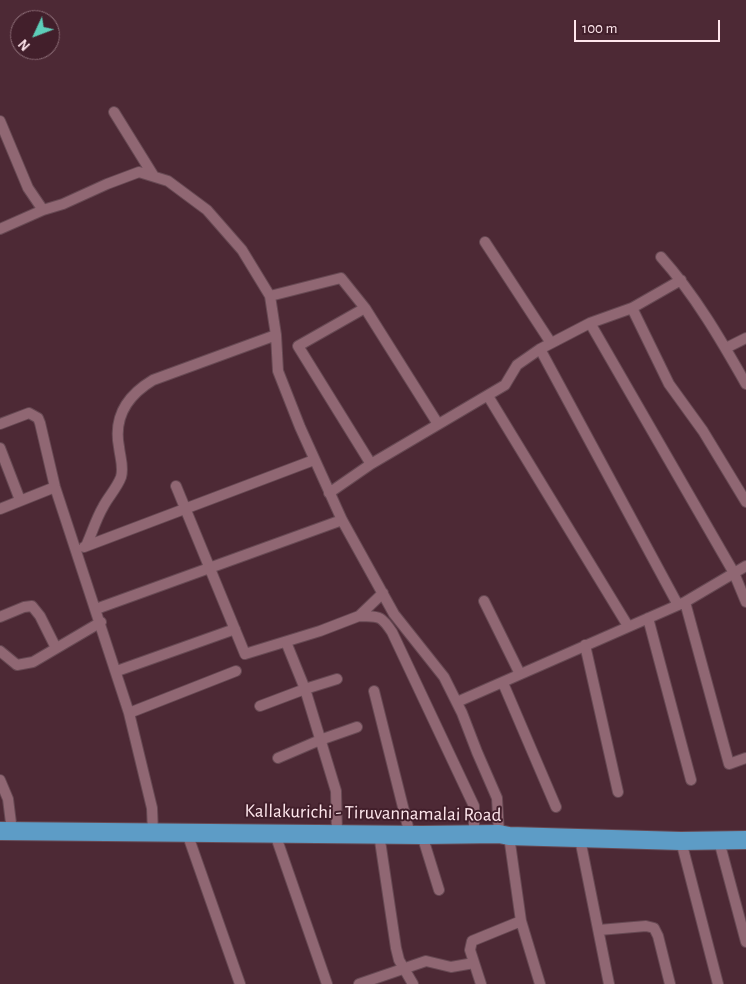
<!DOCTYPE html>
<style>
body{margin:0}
#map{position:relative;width:746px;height:984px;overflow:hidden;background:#4d2935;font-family:"Alegreya Sans",sans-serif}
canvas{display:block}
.north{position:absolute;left:10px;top:10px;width:50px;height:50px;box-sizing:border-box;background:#421f2b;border:1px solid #8e6f79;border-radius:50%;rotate:227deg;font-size:14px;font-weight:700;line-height:20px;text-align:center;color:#ffe7ed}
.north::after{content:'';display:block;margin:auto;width:18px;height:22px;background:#5dceb9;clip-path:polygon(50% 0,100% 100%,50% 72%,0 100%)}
.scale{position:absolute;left:574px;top:20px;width:146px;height:22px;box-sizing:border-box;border:2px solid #ffe7ed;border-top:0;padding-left:6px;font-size:15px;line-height:18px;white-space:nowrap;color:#ffe7ed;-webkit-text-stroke:4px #421f2b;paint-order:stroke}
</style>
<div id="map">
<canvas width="746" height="984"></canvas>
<div class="north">N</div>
<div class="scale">100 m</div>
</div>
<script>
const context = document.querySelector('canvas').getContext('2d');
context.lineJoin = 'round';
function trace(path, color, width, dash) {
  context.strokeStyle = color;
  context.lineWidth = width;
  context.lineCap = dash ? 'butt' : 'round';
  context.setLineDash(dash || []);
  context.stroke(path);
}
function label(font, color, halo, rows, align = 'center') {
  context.font = font + ' "Alegreya Sans",sans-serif';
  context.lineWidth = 4;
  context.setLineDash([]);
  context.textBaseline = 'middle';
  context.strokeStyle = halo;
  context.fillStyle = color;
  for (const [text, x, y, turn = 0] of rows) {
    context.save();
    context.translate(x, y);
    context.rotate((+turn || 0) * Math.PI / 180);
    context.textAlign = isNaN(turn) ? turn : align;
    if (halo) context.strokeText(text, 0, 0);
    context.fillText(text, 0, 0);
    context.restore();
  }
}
const street = new Path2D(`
 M114 112 153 175
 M0 121 28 188 43 210 63 204 107 184 139 172 168 181 207 210 242 250 270 296 276 335 278 371 300 427 342 520 394 614 444 677 462 713 477 752 497 798 499 834
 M0 229 43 210
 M485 242 551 343
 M661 257C695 295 721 340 746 384
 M270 296 341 278 365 308 438 424
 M365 308 298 346 371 464
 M632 308 669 384 703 431 746 502
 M590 323 734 573 746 602
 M726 348 746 338
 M540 349 678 605
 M488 396 628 626
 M0 424 29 413 38 418 40 423 55 487 129 713 152 808 153 833
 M0 448 20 500
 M176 486 245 654 320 631 359 616 383 593
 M329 493 371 464 505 385 517 365 540 349 590 323 632 308 681 280
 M0 509 55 487
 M86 546C92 533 96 519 103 507 108 497 117 488 121 477 124 467 120 457 119 447 113 416 128 395 153 380L276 335
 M84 547 314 460
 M484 601 520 674
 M685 602 729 764 746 758
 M96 609 342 520
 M359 616C379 617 380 614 392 632L474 806V834
 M0 617 24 607 32 606 40 616 56 648
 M648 618 691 780
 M286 642 305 689 336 791 337 834
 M585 645 618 792
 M0 651 17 665 33 662 101 622
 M117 671 235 629
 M503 683 556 807
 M374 691 410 835
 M457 702 685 602 746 566
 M260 706 305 689 337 679
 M129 713 236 671
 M278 758 320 740 357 727
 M0 780 8 799 12 831
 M187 833 240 984
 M275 834 327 984
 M379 834 396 948 399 960 413 984
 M422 835 439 890
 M509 836 521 921 540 984
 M580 839 609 984
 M681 841 718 984
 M719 841 746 942
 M599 930 646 926 654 928 658 936 670 984
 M359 984 426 961 451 967 474 963
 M481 984 470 950 472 941 521 921`);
const highway = new Path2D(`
 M0 831 422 835 499 834 509 836 681 841 746 840`);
const streetNames = [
 ["Kallakurichi - Tiruvannamalai Road",373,813,1]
];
trace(street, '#674953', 12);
trace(highway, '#674953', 20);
trace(street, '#906773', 10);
trace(highway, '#5d9cc6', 18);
label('19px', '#ffe7ed', '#421f2b', streetNames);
</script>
